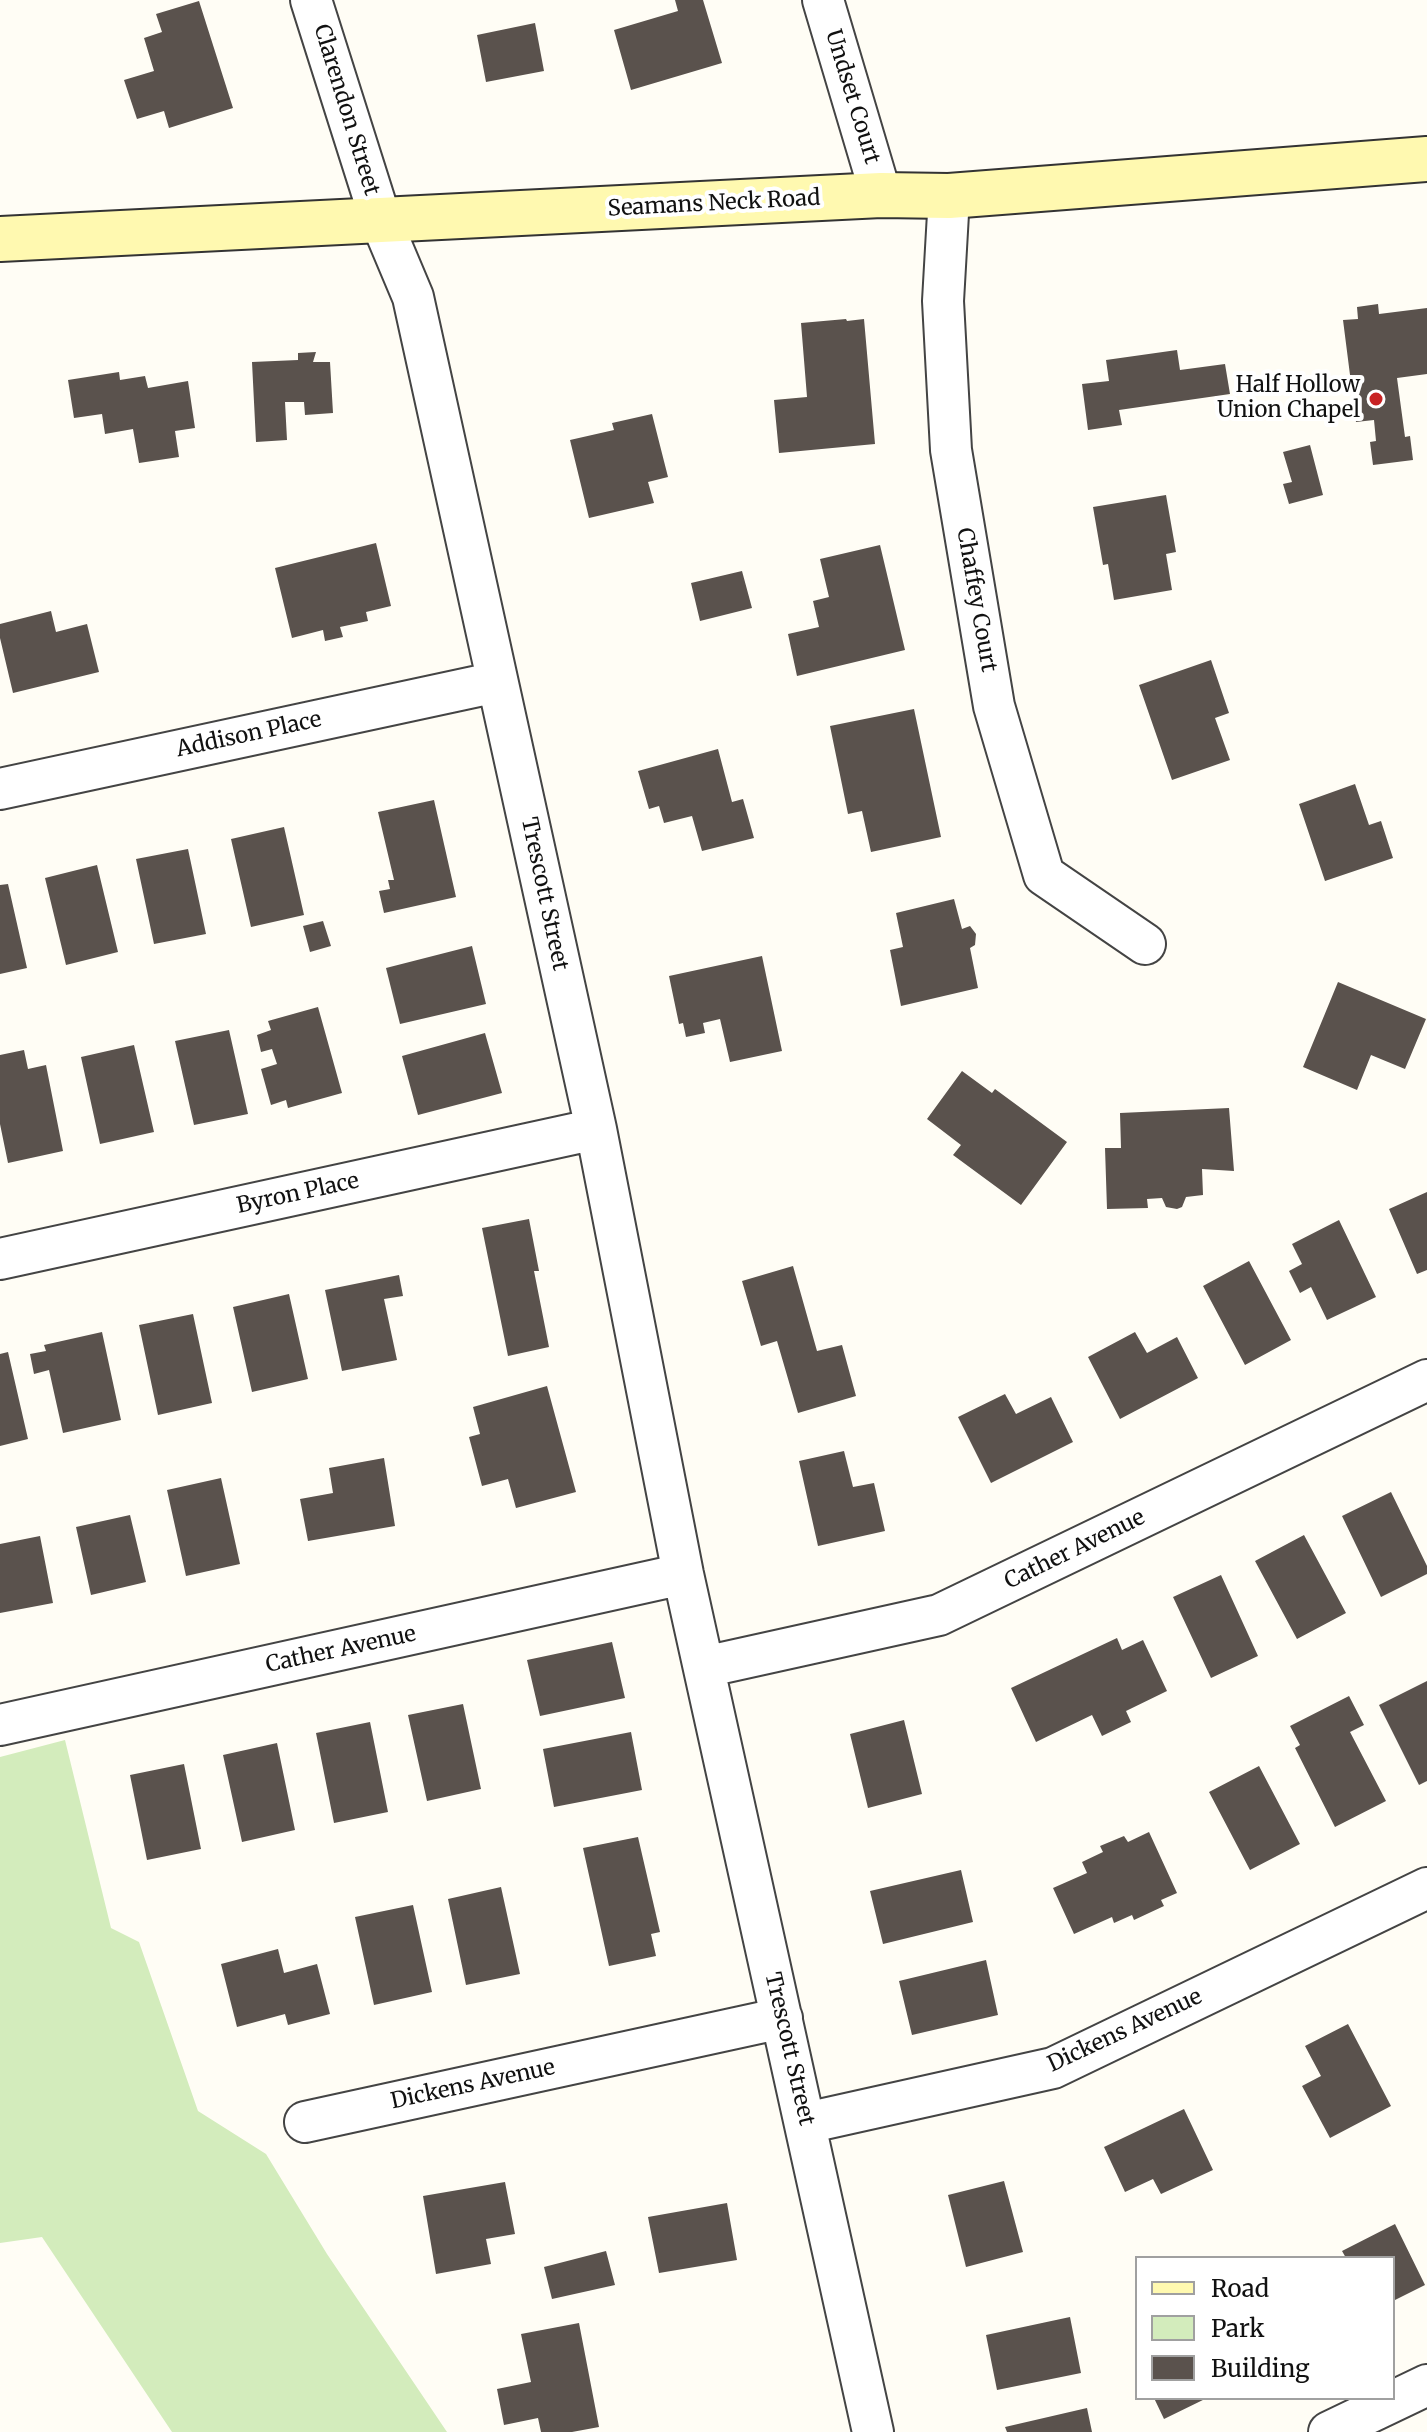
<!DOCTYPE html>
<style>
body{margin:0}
#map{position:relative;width:1427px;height:2432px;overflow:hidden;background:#fffdf5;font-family:Merriweather,serif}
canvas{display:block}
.legend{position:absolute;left:1135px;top:2256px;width:260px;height:144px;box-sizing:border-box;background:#fff;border:2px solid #a0a0a0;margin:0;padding:10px 14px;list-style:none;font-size:24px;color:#111}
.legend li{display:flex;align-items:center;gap:16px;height:40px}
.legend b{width:40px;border:2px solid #a0a0a0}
</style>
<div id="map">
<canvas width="1427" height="2432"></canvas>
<ul class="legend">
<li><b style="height:10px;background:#fff9b0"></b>Road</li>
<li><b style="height:22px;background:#d3ecbc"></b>Park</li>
<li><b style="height:22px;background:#5a524d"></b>Building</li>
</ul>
</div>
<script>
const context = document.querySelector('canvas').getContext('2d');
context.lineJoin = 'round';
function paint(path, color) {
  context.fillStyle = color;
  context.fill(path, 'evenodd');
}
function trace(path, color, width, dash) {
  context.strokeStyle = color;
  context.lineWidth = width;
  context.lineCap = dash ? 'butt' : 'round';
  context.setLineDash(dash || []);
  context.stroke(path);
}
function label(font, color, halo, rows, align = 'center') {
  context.font = font + ' Merriweather,serif';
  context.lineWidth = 8;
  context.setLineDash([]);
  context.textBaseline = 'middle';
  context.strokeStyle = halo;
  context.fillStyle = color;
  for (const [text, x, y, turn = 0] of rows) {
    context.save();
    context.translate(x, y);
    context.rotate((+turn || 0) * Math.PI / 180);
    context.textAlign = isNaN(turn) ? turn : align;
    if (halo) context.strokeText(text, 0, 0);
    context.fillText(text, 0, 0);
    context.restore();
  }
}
const green = new Path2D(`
 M65 1740 111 1928 139 1942 198 2111 266 2154 327 2254 447 2432H172L42 2237 0 2243V1757Z`);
const building = new Path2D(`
 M675 0H703L722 63 631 90 614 30 678 11Z
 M199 1 233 108 169 128 164 111 137 119 124 80 154 71 144 38 162 32 156 14Z
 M535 23 544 71 486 82 477 35Z
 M1378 304 1379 314 1427 308V374L1397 378 1405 437 1410 436 1413 460 1373 465 1370 442 1376 441 1374 420 1356 422 1343 320 1358 319 1357 307Z
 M846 319 847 321 864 319 875 444 779 453 774 400 807 397 801 323Z
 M1177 350 1180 370 1225 364 1230 394 1119 410 1122 425 1088 430 1082 384 1109 381 1106 360Z
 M316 352 313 362H330L333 413 305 415 304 402H285L287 440 256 442 252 362 298 360V353Z
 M119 372 120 380 145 376 148 388 188 381 195 428 175 431 179 457 139 463 133 429 105 434 102 414 74 418 68 380Z
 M652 414 668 477 648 482 654 503 589 518 570 440 614 430 612 423Z
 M1310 445 1323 495 1289 504 1283 484 1292 482 1283 452Z
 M1166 495 1176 552 1166 554 1172 590 1114 600 1108 564 1103 565 1093 507Z
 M376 543 391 606 366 612 368 621 340 627 343 637 325 641 323 630 292 638 275 568Z
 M880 545 905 650 797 676 788 634 819 627 813 601 829 597 820 559Z
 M742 571 752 608 700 621 691 583Z
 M51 611 56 632 87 624 99 672 13 693 0 638V624Z
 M1211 660 1229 713 1215 718 1230 760 1172 780 1139 685Z
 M914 709 941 837 871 852 862 811 848 814 830 726Z
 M718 749 732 802 743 799 754 838 702 851 692 816 664 823 659 806 649 809 638 771Z
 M1355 784 1369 825 1381 821 1393 858 1325 881 1299 804Z
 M434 800 456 897 384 913 379 891 390 889 388 880H394L378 812Z
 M284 827 304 915 251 927 231 839Z
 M188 849 206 934 154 944 136 859Z
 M97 865 118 952 66 965 45 878Z
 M8 884 27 968 0 974V885Z
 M954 899 962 929 970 926 976 934 975 945 970 948 978 988 901 1006 890 950 903 947 896 913Z
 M323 921 331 946 310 952 303 926Z
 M472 946 486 1004 400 1024 386 968Z
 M762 956 782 1051 730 1062 720 1019 703 1023 705 1033 686 1037 683 1023 679 1024 669 976Z
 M1338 982 1426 1019 1405 1069 1371 1055 1357 1090 1303 1067Z
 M318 1007 342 1093 288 1108 286 1100 271 1105 261 1069 277 1064 272 1049 261 1052 257 1035 271 1030 268 1021Z
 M229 1030 248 1114 194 1125 175 1041Z
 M485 1033 502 1093 418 1115 402 1056Z
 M134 1045 154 1132 100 1144 81 1057Z
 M24 1050 28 1069 46 1065 63 1151 8 1163 0 1124V1055Z
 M962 1071 992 1093 995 1089 1067 1142 1021 1205 953 1155 961 1145 927 1119Z
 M1229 1108 1234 1171 1202 1169 1203 1195 1186 1197 1182 1207 1177 1209 1166 1207 1162 1198 1147 1199 1148 1208 1107 1209 1105 1148H1121L1120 1113Z
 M1427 1192V1270L1417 1274 1389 1209Z
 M529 1219 539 1271H534L549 1347 508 1356 482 1228Z
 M1339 1220 1376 1297 1327 1320 1311 1287 1300 1293 1289 1271 1302 1264 1292 1244Z
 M1249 1261 1291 1340 1245 1365 1203 1286Z
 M793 1266 817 1351 842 1345 856 1396 798 1413 777 1341 761 1346 742 1281Z
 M399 1275 403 1296 384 1299 397 1360 342 1371 325 1290Z
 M289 1294 308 1379 252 1392 233 1307Z
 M193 1314 212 1403 158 1415 139 1325Z
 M102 1332 121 1420 63 1433 49 1370 34 1374 30 1354 46 1351 44 1345Z
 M1135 1332 1147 1353 1177 1337 1198 1378 1120 1419 1088 1357Z
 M8 1352 28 1439 0 1446V1354Z
 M547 1386 576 1492 516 1508 508 1479 482 1486 469 1437 480 1434 473 1407Z
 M1005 1394 1016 1414 1051 1397 1073 1442 991 1483 958 1417Z
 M844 1451 853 1487 874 1483 885 1531 818 1546 799 1461Z
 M384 1458 395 1526 308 1541 300 1499 333 1493 329 1468Z
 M221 1478 240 1564 186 1576 167 1490Z
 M1391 1492 1427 1566V1574L1381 1597 1342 1516Z
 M130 1515 146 1582 91 1595 76 1527Z
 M1304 1535 1346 1613 1297 1639 1255 1561Z
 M40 1536 53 1603 0 1613V1544Z
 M1221 1575 1258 1656 1211 1678 1173 1597Z
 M1117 1638 1122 1650 1143 1640 1167 1691 1126 1711 1131 1722 1102 1736 1092 1715 1036 1742 1011 1688Z
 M612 1642 625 1698 540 1716 527 1660Z
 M1427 1681V1781L1419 1785 1379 1705Z
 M1349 1696 1364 1725 1350 1732 1386 1801 1335 1827 1295 1748 1300 1745 1290 1726Z
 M463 1704 481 1789 427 1801 408 1715Z
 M904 1720 922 1794 868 1808 850 1734Z
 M370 1722 388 1812 334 1823 316 1733Z
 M631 1732 642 1790 554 1807 543 1749Z
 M277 1743 295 1830 242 1842 223 1755Z
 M184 1764 201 1849 147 1860 130 1775Z
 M1259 1766 1300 1844 1250 1870 1209 1792Z
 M1149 1832 1177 1893 1161 1900 1164 1906 1134 1920 1132 1915 1114 1923 1112 1917 1074 1934 1053 1888 1087 1873 1082 1862 1103 1852 1100 1846 1124 1836 1128 1842Z
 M638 1837 660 1932 651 1934 656 1956 609 1966 583 1848Z
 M961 1870 973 1922 883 1944 870 1891Z
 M501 1887 520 1974 466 1985 448 1899Z
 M413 1905 432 1992 374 2005 355 1917Z
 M278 1949 284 1973 317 1964 330 2014 288 2025 285 2014 237 2027 221 1964Z
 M986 1960 998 2015 912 2035 899 1981Z
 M1348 2024 1391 2106 1330 2138 1302 2086 1321 2076 1305 2046Z
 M1184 2109 1213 2170 1161 2194 1153 2179 1125 2192 1104 2147Z
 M1004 2181 1023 2252 966 2267 948 2195Z
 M505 2182 515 2234 486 2239 491 2264 436 2274 423 2196Z
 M727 2203 737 2260 659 2273 648 2217Z
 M1395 2224 1425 2285 1393 2301V2258H1346L1342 2251Z
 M606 2251 615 2285 552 2299 544 2267Z
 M1070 2317 1081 2373 997 2390 986 2335Z
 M579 2323 599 2427 572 2432H541L538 2418 504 2425 497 2389 531 2382 521 2334Z
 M1154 2398H1207L1164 2419Z
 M1087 2408 1092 2432H1007L1005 2427Z`);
const minor = new Path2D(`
 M311 0 381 221 413 297 596 1129 683 1574 873 2432
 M823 0 881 195
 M949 196 943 301 951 450 994 706 1044 875 1145 944
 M0 789 497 682
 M0 1259 596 1129
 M704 1667 939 1615 1427 1380
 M0 1725 683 1574
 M305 2122 782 2018
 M806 2123 1053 2068 1427 1888
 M1329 2432 1427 2385`);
const secondary = new Path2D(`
 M0 239 881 195 949 196 1427 159`);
const markers = [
 [1376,399,8,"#c82223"]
];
const streetNames = [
 ["Undset Court",852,97,73],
 ["Clarendon Street",346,110,73],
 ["Seamans Neck Road",714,204,-3],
 ["Chaffey Court",976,600,80],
 ["Addison Place",249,735,-12],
 ["Trescott Street",544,894,78],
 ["Byron Place",298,1194,-12],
 ["Cather Avenue",1075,1550,-26],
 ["Cather Avenue",341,1650,-12],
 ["Dickens Avenue",1125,2031,-25],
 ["Trescott Street",789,2049,77],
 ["Dickens Avenue",473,2085,-12]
];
const poiNames = [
 ["Half Hollow",1360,386],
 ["Union Chapel",1360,411]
];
paint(green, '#d3ecbc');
paint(building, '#5a524d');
trace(minor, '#444', 44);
trace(secondary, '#333', 48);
trace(minor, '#fff', 40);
trace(secondary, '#fff9b0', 44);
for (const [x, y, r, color] of markers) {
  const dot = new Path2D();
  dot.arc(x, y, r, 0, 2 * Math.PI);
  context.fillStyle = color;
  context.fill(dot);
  trace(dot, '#fff', 3);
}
label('22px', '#111', '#fff', streetNames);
label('22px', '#111', '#fff', poiNames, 'right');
</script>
